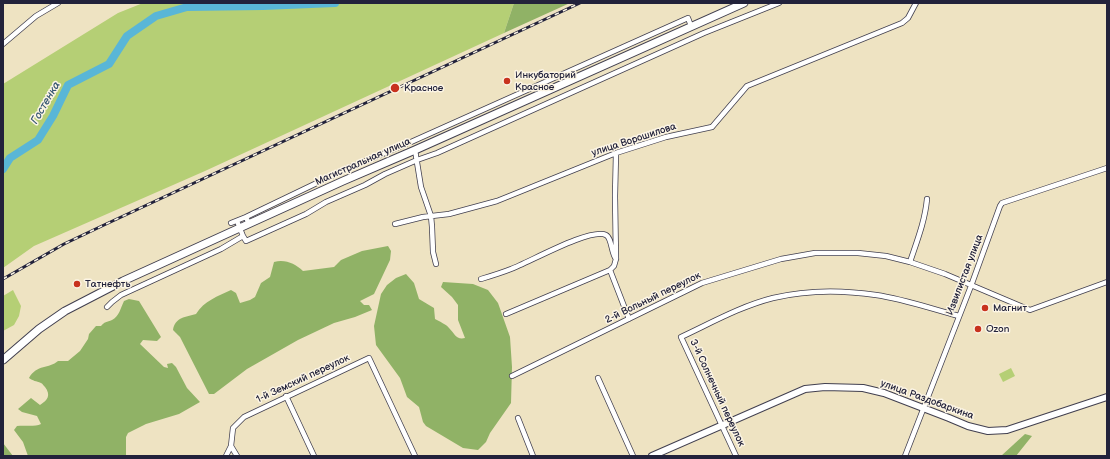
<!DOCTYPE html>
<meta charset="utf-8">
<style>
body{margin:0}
#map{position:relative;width:1110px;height:459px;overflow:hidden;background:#eee3c2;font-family:"Balsamiq Sans",sans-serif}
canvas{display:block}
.frame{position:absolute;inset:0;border:4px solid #22223b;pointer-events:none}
</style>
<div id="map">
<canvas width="1110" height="459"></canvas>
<div class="frame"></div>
</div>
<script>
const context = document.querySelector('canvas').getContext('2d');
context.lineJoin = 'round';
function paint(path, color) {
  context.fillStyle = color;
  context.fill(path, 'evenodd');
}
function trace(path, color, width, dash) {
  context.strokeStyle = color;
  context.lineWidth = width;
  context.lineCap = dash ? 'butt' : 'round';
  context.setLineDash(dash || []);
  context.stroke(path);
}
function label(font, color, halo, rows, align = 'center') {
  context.font = font + ' "Balsamiq Sans",sans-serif';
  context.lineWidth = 3;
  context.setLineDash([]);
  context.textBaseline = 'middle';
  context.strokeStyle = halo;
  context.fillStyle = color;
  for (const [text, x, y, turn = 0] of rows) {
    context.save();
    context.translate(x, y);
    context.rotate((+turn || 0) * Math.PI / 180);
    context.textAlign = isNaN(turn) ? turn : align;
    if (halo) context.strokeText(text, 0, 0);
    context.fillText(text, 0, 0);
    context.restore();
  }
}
const green = new Path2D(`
 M143 3H514L504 33 205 171 34 246 3 268V84L118 13Z
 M13 290 21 306 19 316 14 325 3 331V296Z
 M1011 368 1015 376 1003 382 999 374Z`);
const forest = new Path2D(`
 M514 3H570L504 33Z
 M388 246 391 251 390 260 374 294 360 301 364 305H369L372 310 355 317 334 323 298 340 247 369 214 394H209L180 337 173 330C175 317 186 317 196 314 204 301 218 296 231 290L236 293 240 303 250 300 255 297 261 283 270 277 274 262C286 259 295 264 303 271L334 267 341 260 362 251Z
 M406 274 414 283 419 299 434 308 435 319C440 322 446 324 449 328 455 334 456 340 465 338L458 320V305L452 297 441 287 443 282 473 284 488 290 498 303 510 337 512 367 511 403 490 433 486 442 478 450 463 448 426 426 423 422 419 407 407 397 400 378 376 345 374 326 381 294 387 285 396 278Z
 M129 299 139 301 161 337 157 341 143 340 140 344 164 367 168 368 167 364 172 363 176 367 187 388 200 402 179 414 146 424 128 433 126 437V456H28L23 442 14 430 17 426C25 425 35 427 41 424L37 416 22 412 18 409 31 398 40 405C48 400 51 395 45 387 43 385 43 384 41 383 36 381 33 381 29 378 37 364 49 369 58 361H68L80 351 88 339 89 334 96 326H101C104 322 107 322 112 320 119 317 121 307 124 301Z
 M1025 434 1032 436 1016 456H1001Z
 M3 443 13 456H3Z`);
const river = new Path2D(`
 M3 169 10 158 38 140 53 116 68 85 109 64 127 36 156 16 187 7 263 6 335 3`);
const street = new Path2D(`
 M3 44 36 16 58 3
 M411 142 688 18 691 26
 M415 150 421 187 431 216 432 227 433 252 436 264
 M616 153 615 196 616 259 614 266 610 270 629 319
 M237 221 243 236
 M231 223 246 217
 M249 224 246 217 348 168 371 159 406 144
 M395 224 423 217 449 214 497 201 616 153 666 137 712 127 747 86 902 23 908 18 916 3
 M910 262C917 241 925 221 927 199
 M481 279C491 276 501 273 511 269 528 263 591 227 606 235 612 238 611 253 616 259
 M107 307 112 302 121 295 221 249 243 236 246 241 306 214 326 202 365 185 385 174 417 160 437 153 704 33 779 3
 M506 314 610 270
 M512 376 702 283 781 259 815 253H858L886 256 910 262 945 274 1030 310 1107 282
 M598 378 633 456
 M286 396 314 456
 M518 418 533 456
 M226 456 231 446
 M237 456 231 446 233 428 244 417 369 358 415 456
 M736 456 681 337C711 323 741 306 773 298 806 290 843 290 876 295 904 299 932 309 959 316
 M905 456 971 286 1000 206 1002 203 1107 168`);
const secondary = new Path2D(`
 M652 456 805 389 825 387 863 388 884 393 949 418 968 426 988 431 1007 430 1107 397`);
const primary = new Path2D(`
 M3 360 39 329 65 311 123 281 343 181 415 150 744 3`);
const rail = new Path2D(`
 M3 279 64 244 104 225 580 3`);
const markers = [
 [507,81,4,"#c8321e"],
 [395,88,5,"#c8321e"],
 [77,284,4,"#c8321e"],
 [985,308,4,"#c8321e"],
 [978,329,4,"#c8321e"]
];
const poiNames = [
 ["Инкубаторий",515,75],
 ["Красное",515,87],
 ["Красное",404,88],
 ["Татнефть",85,284],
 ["Магнит",993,308],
 ["Ozon",986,329]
];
const streetNames = [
 ["улица Ворошилова",634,140,-18],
 ["Магистральная улица",363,162,-24],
 ["Извилистая улица",965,275,-69],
 ["2-й Вольный переулок",653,298,-26],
 ["1-й Земский переулок",303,379,-25],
 ["3-й Солнечный переулок",717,393,65],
 ["улица Раздобаркина",927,400,20]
];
const waterNames = [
 ["Гостенка",46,103,-60]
];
paint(green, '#b5cf75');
paint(forest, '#90b266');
trace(river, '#59b6d7', 8);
trace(street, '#413f4f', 6);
trace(secondary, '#413f4f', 8);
trace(primary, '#413f4f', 9);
trace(street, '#fff', 4.5);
trace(secondary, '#fff', 6);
trace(primary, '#fff', 7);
trace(rail, '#22223b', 3);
trace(rail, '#fcf5e5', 1.5, [4.5]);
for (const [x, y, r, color] of markers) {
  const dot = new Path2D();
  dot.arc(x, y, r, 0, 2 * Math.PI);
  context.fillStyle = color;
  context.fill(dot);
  trace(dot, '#fcf5e5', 1.5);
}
label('10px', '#22223b', '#fcf5e5', poiNames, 'left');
label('10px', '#22223b', '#fcf5e5', streetNames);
label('italic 11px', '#355672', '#fcf5e5', waterNames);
</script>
